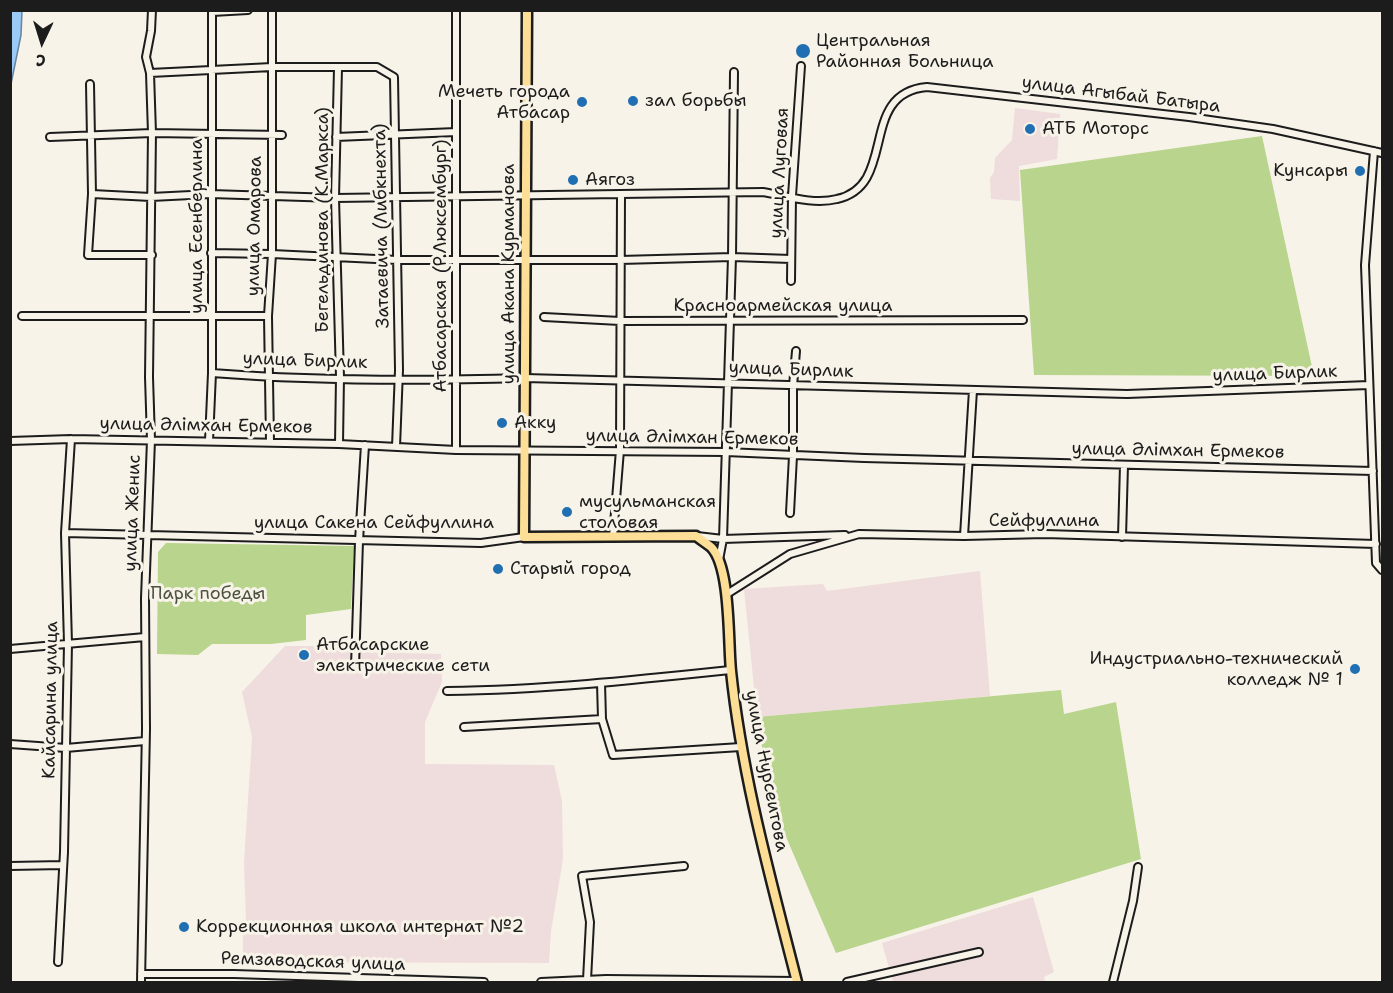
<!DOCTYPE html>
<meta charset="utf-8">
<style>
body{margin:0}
#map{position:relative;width:1393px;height:993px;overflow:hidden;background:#f7f3e8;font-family:"Shantell Sans",sans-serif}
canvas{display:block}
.frame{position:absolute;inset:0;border:12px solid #1c1c1c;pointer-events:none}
.north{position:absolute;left:12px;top:12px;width:60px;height:60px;-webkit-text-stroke:4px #f7f3e8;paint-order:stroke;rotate:184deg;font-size:16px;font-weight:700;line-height:24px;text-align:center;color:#1c1c1c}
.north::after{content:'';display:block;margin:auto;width:21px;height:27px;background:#1c1c1c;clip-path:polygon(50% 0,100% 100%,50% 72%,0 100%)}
</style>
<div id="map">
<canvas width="1393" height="993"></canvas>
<div class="frame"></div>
<div class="north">С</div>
</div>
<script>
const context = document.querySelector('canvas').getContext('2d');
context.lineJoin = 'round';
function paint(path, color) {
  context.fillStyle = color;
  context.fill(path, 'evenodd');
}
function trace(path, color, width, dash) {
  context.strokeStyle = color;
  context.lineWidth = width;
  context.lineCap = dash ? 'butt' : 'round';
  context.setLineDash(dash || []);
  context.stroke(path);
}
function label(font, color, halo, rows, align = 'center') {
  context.font = font + ' "Shantell Sans",sans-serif';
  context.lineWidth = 6;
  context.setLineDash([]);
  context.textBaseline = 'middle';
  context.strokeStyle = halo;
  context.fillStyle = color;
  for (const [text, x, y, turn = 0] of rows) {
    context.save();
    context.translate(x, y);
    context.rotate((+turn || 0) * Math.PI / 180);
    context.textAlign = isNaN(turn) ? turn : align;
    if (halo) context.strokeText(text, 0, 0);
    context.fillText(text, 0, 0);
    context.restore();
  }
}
const built = new Path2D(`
 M1015 108 1060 114 1057 159 1019 166 1020 201 991 199 990 178 994 172 995 158 1012 140Z
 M980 571 990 696 757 717 744 589 823 584 827 591Z
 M285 646H323L361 652 441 654 442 682 425 722V764L554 765 562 801 563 859 551 931 549 963 243 962V937L246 921 244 863 252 737 242 692Z
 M1033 897 1054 972 1044 977 1045 982H893L882 943Z`);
const green = new Path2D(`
 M1262 136 1314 376 1034 375 1020 170Z
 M166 543 354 546 351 609 306 615V640L271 644H212L198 655 157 654 158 552Z
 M1061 690 1064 714 1116 702 1141 859 836 953 771 802 757 717Z`);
const water = new Path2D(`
 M11 10 22 11 21 35 11 84Z`);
const minor = new Path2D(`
 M212 12 248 10
 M338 68 335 198 340 377 339 444
 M150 73 272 67H377L394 77 399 370 396 447
 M90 84 92 194 88 255H152
 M50 137 152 133 282 135
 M336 137 456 132
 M1374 151 1365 265 1376 563 1382 570
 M92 194 151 197 211 194 335 198 763 192C786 196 814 205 837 199 899 185 857 93 927 87L1189 117 1273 129 1382 153
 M211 253 272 254 397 260H620L732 257 791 259
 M791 281 792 196 801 66
 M22 316H268
 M544 317 620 321 1023 320
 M212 373C314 381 422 381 525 378L1127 394 1369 385
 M10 441 71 439 339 444 456 450 726 452 864 458 1373 471
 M209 441 212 373V10
 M270 442 268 316 272 254V10
 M456 450V10
 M790 513 793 456V386L796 351
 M65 533 481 543 524 537
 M697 536 723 539 845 535
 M964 536 973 390
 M613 537 620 450 621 194
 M1122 537 1124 465
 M719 560 723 539 732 257 734 72
 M727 594 790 554 859 534 964 536 1045 534 1376 544
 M10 649 145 637
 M355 667 359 541 365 445
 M601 683 602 719 613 755 741 747
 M447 691C542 690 636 680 731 670
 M464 727 602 719
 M10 744 66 748 145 741
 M10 866 63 865
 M58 962 64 852 68 644 65 533 71 439
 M141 974H234L484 982
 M587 980 590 922 582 876 684 866
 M141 982 146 729 145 598 151 440 149 377 152 133 150 73 146 57 151 31 152 10
 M541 982 606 979 796 981
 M847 982 979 952
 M1113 982 1133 901 1138 867`);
const major = new Path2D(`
 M527 10 524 537 696 536C701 540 706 543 711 547 731 567 728 642 731 671 742 777 771 880 797 982`);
const markers = [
 [803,51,8,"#1f6fb2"],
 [633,101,6,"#1f6fb2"],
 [582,102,6,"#1f6fb2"],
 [1030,129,6,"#1f6fb2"],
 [1360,171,6,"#1f6fb2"],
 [573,180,6,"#1f6fb2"],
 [502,423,6,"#1f6fb2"],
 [567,512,6,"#1f6fb2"],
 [498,569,6,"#1f6fb2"],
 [304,655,6,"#1f6fb2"],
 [1355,669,6,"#1f6fb2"],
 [184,927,6,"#1f6fb2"]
];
const poiNames = [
 ["Центральная",816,41],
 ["Районная Больница",816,62],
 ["Мечеть города",570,92,"right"],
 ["Атбасар",570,113,"right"],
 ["зал борьбы",645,101],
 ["АТБ Моторс",1042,129],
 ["Кунсары",1348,171,"right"],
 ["Аягоз",585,180],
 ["Акку",514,423],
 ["мусульманская",579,502],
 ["столовая",579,523],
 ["Старый город",510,569],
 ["Атбасарские",316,645],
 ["электрические сети",316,666],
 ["Индустриально-технический",1343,659,"right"],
 ["колледж № 1",1343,680,"right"],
 ["Коррекционная школа интернат №2",196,927]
];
const streetNames = [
 ["улица Агыбай Батыра",1121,95,7],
 ["улица Луговая",780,173,-87],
 ["Бегельдинова (К.Маркса)",323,220,-90],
 ["улица Есенберлина",197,226,-90],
 ["улица Омарова",255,226,-89],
 ["Затаевича (Либкнехта)",382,226,-91],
 ["Атбасарская (Р.Люксембург)",441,266,-90],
 ["улица Акана Курманова",509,274,-90],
 ["Красноармейская улица",783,306],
 ["улица Бирлик",305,361,2],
 ["улица Бирлик",791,370,2],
 ["улица Бирлик",1275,374,-2],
 ["улица Әлімхан Ермеков",206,426,1],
 ["улица Әлімхан Ермеков",692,438,1],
 ["улица Әлімхан Ермеков",1178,451,1],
 ["улица Женис",133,513,-88],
 ["Сейфуллина",1044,521],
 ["улица Сакена Сейфуллина",374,523],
 ["Кайсарина улица",51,700,-89],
 ["улица Нурсеитова",766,771,79],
 ["Ремзаводская улица",313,962,2]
];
const parkNames = [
 ["Парк победы",208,594]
];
paint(built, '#efdcdc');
paint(green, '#b9d48c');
paint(water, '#9acaf6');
trace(water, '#68849f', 1.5);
trace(minor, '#1c1c1c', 10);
trace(major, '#1c1c1c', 13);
trace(minor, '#f7f3e8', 6);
trace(major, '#fcde96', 8);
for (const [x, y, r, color] of markers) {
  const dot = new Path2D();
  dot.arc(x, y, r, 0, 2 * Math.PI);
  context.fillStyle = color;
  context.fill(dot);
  trace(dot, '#f7f3e8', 2);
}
label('18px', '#1c1c1c', '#f7f3e8', poiNames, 'left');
label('18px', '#1c1c1c', '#f7f3e8', streetNames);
label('18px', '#4b533e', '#f7f3e8', parkNames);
</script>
